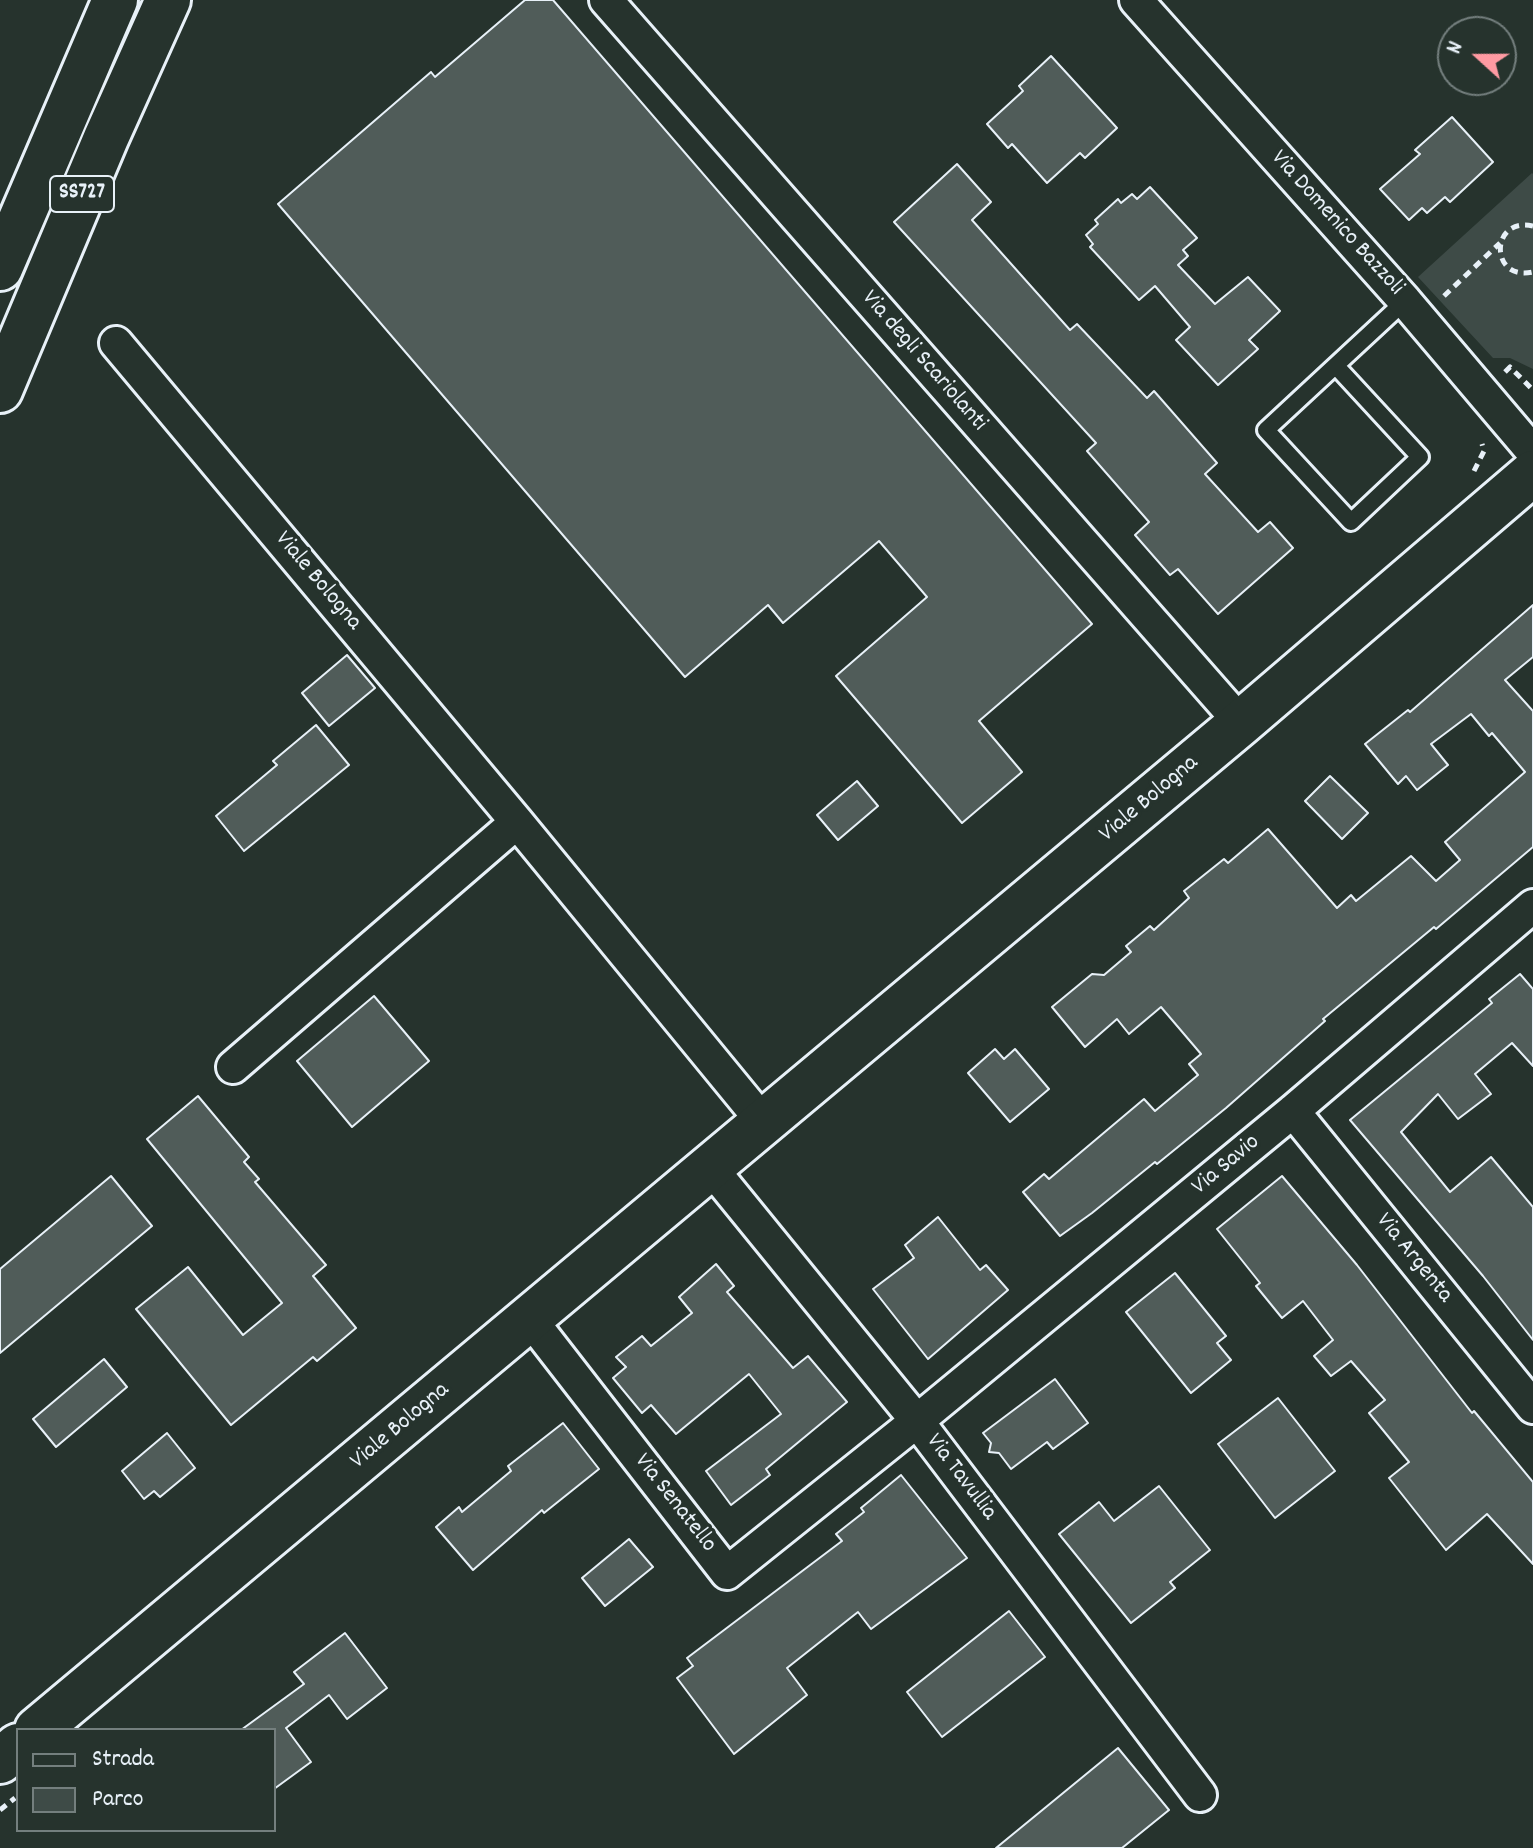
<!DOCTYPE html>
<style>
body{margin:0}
#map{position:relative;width:1533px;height:1848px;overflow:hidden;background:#26332d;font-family:Dekko,sans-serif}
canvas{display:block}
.legend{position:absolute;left:16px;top:1728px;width:260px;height:104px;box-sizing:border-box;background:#26332d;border:2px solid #747f7e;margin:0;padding:10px 14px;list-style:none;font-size:24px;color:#e8f1f8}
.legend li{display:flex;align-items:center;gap:16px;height:40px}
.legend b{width:40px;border:2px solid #747f7e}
.north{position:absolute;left:1437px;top:16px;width:80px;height:80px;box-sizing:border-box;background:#26332d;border:2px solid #747f7e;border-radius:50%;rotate:291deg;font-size:22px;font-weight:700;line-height:32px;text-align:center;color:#e8f1f8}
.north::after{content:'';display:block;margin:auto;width:28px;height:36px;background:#ff9aa2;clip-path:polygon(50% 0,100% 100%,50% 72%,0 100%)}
</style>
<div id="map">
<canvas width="1533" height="1848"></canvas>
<ul class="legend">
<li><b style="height:10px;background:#26332d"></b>Strada</li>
<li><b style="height:22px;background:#3e4b47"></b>Parco</li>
</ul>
<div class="north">N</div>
</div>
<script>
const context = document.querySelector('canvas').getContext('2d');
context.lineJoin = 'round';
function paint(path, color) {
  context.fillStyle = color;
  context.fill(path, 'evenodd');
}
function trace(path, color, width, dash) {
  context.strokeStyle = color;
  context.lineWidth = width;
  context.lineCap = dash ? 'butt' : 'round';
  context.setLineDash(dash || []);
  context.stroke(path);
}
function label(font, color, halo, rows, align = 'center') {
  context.font = font + ' Dekko,sans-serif';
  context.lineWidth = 7;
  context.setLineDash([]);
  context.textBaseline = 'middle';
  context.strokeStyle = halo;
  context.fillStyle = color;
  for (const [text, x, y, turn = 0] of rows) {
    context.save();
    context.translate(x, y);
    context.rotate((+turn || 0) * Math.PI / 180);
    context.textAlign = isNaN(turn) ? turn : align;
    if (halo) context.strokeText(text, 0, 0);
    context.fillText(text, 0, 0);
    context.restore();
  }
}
const green = new Path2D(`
 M1532 173 1533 174V369L1510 358H1493L1418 277Z`);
const building = new Path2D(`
 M525 0H553L1092 624 979 721 1022 772 962 823 836 676 927 597 879 541 783 623 768 605 685 677 278 204 431 72 435 77Z
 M1051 56 1117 128 1085 158 1080 153 1047 183 1012 144 1008 148 987 124 1023 91 1019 86Z
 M1452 117 1493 162 1450 202 1445 197 1427 213 1422 208 1409 220 1380 189 1420 154 1415 150Z
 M957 164 991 202 972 220 1070 330 1077 324 1147 398 1154 391 1217 463 1205 474 1258 532 1270 522 1293 548 1218 614 1178 569 1170 575 1135 535 1149 522 1087 451 1096 443 894 222Z
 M1150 187 1197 238 1183 250 1188 256 1178 265 1215 304 1248 277 1280 311 1249 340 1258 349 1218 385 1176 340 1190 327 1155 286 1139 300 1090 247 1093 244 1086 235 1098 224 1095 220 1118 199 1121 203 1132 194 1137 199Z
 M1533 605V657L1505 680 1533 711V847L1436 929 1434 927 1323 1019 1325 1021 1226 1108 1157 1164 1155 1162 1092 1213 1060 1236 1023 1192 1044 1174 1049 1179 1144 1099 1155 1111 1198 1075 1189 1064 1201 1054 1161 1007 1129 1034 1117 1019 1085 1047 1052 1007 1092 974 1104 975 1131 952 1126 946 1150 926 1154 930 1189 898 1184 891 1224 859 1228 863 1268 829 1337 908 1351 895 1356 901 1411 856 1436 881 1460 860 1445 842 1525 772 1492 733 1489 736 1471 714 1431 744 1448 765 1417 790 1406 776 1398 784 1365 744 1408 710 1410 712Z
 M347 655 375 688 329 726 302 693Z
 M316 725 349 765 244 851 216 816 277 765 273 761Z
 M1330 776 1368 813 1342 839 1305 801Z
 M857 781 878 806 838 840 817 815Z
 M1520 974 1533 989V1066L1512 1043 1475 1074 1491 1094 1458 1119 1438 1094 1401 1132 1450 1192 1491 1157 1533 1207V1340L1483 1276 1350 1120 1492 1003 1489 999Z
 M374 996 429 1061 352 1127 297 1061Z
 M995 1049 1004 1059 1015 1049 1049 1089 1010 1122 968 1073Z
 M198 1096 249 1157 244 1162 259 1179 255 1182 326 1265 313 1276 356 1328 317 1361 313 1357 231 1425 136 1309 188 1267 243 1335 282 1303 147 1139Z
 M111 1176 152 1226 0 1353V1269Z
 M1282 1176 1357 1265 1472 1413 1474 1411 1533 1482V1564L1487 1514 1446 1550 1389 1478 1409 1462 1369 1413 1385 1400 1351 1361 1331 1376 1314 1356 1333 1340 1303 1301 1282 1318 1256 1286 1260 1283 1217 1229Z
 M938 1217 980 1270 986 1265 1008 1290 928 1359 873 1289 914 1258 905 1245Z
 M716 1264 734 1286 727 1292 793 1368 808 1356 847 1402 766 1469 770 1475 731 1505 706 1471 781 1414 749 1374 676 1434 651 1405 642 1413 613 1378 626 1367 616 1357 642 1336 651 1346 692 1313 679 1297Z
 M1175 1273 1226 1336 1217 1343 1231 1360 1191 1393 1126 1312Z
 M104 1359 127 1387 56 1447 33 1419Z
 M1055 1379 1088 1423 1053 1449 1047 1442 1011 1469 999 1453 989 1452 991 1443 983 1433Z
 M1278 1398 1335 1471 1275 1518 1218 1444Z
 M563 1423 599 1469 544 1513 542 1510 473 1570 436 1527 459 1507 462 1512 511 1471 508 1466Z
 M167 1433 195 1468 160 1497 154 1491 144 1499 122 1471Z
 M901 1475 967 1558 871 1629 858 1612 787 1668 807 1695 734 1754 677 1678 693 1666 687 1658 842 1541 836 1534 864 1512 861 1508Z
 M1159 1486 1210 1550 1170 1582 1175 1588 1131 1623 1059 1534 1099 1502 1114 1521Z
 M629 1539 653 1567 605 1606 582 1578Z
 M1009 1611 1045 1657 942 1737 907 1692Z
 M345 1633 387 1688 347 1719 329 1695 286 1728 311 1762 274 1789V1730H241L304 1684 294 1672Z
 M1118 1748 1169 1810 1122 1848H996Z`);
const path = new Path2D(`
 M1533 226C1490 216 1489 282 1533 272
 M1444 296 1500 243
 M1505 372 1510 367 1533 390
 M1474 471 1484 451 1482 444
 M0 1810 15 1798`);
const service = new Path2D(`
 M1336 366 1420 457 1351 522 1266 430 1405 301`);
const minor = new Path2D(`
 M606 0 1241 723
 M1136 0 1405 301 1533 452
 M116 343 517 822 764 1123
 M233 1067 517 822
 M1293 1111 1533 1407
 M711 1168 917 1421 1200 1795
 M530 1319 727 1573 917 1421 1293 1111 1533 906`);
const secondary = new Path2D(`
 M37 1730 1241 723 1533 473
 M0 1761 18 1746`);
const trunk = new Path2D(`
 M0 268 115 0
 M0 390 106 138 168 0`);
const shields = [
 [82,194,64]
];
const shieldNames = [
 ["SS727",82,194]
];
const streetNames = [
 ["Via Domenico Bazzoli",1336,224,48],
 ["Via degli Scariolanti",923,362,49],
 ["Viale Bologna",317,582,50],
 ["Viale Bologna",1150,800,-40],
 ["Via Savio",1227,1166,-40],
 ["Via Argenta",1413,1259,51],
 ["Viale Bologna",401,1427,-40],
 ["Via Tavullia",960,1478,53],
 ["Via Senatello",674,1504,52]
];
paint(green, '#3e4b47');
paint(building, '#505c59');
trace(building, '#e8f1f8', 2);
trace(service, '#e8f1f8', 22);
trace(minor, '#e8f1f8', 38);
trace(secondary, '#e8f1f8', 50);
trace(trunk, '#e8f1f8', 50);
trace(path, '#e8f1f8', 5, [8, 6]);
trace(service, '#26332d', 16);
trace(minor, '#26332d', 32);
trace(secondary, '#26332d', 44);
trace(trunk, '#26332d', 44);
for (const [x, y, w] of shields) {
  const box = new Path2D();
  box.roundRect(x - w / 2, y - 18, w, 36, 6);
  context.fillStyle = '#26332d';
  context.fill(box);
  trace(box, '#e8f1f8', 2);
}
label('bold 22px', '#e8f1f8', null, shieldNames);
label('24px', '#e8f1f8', '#26332d', streetNames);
</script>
